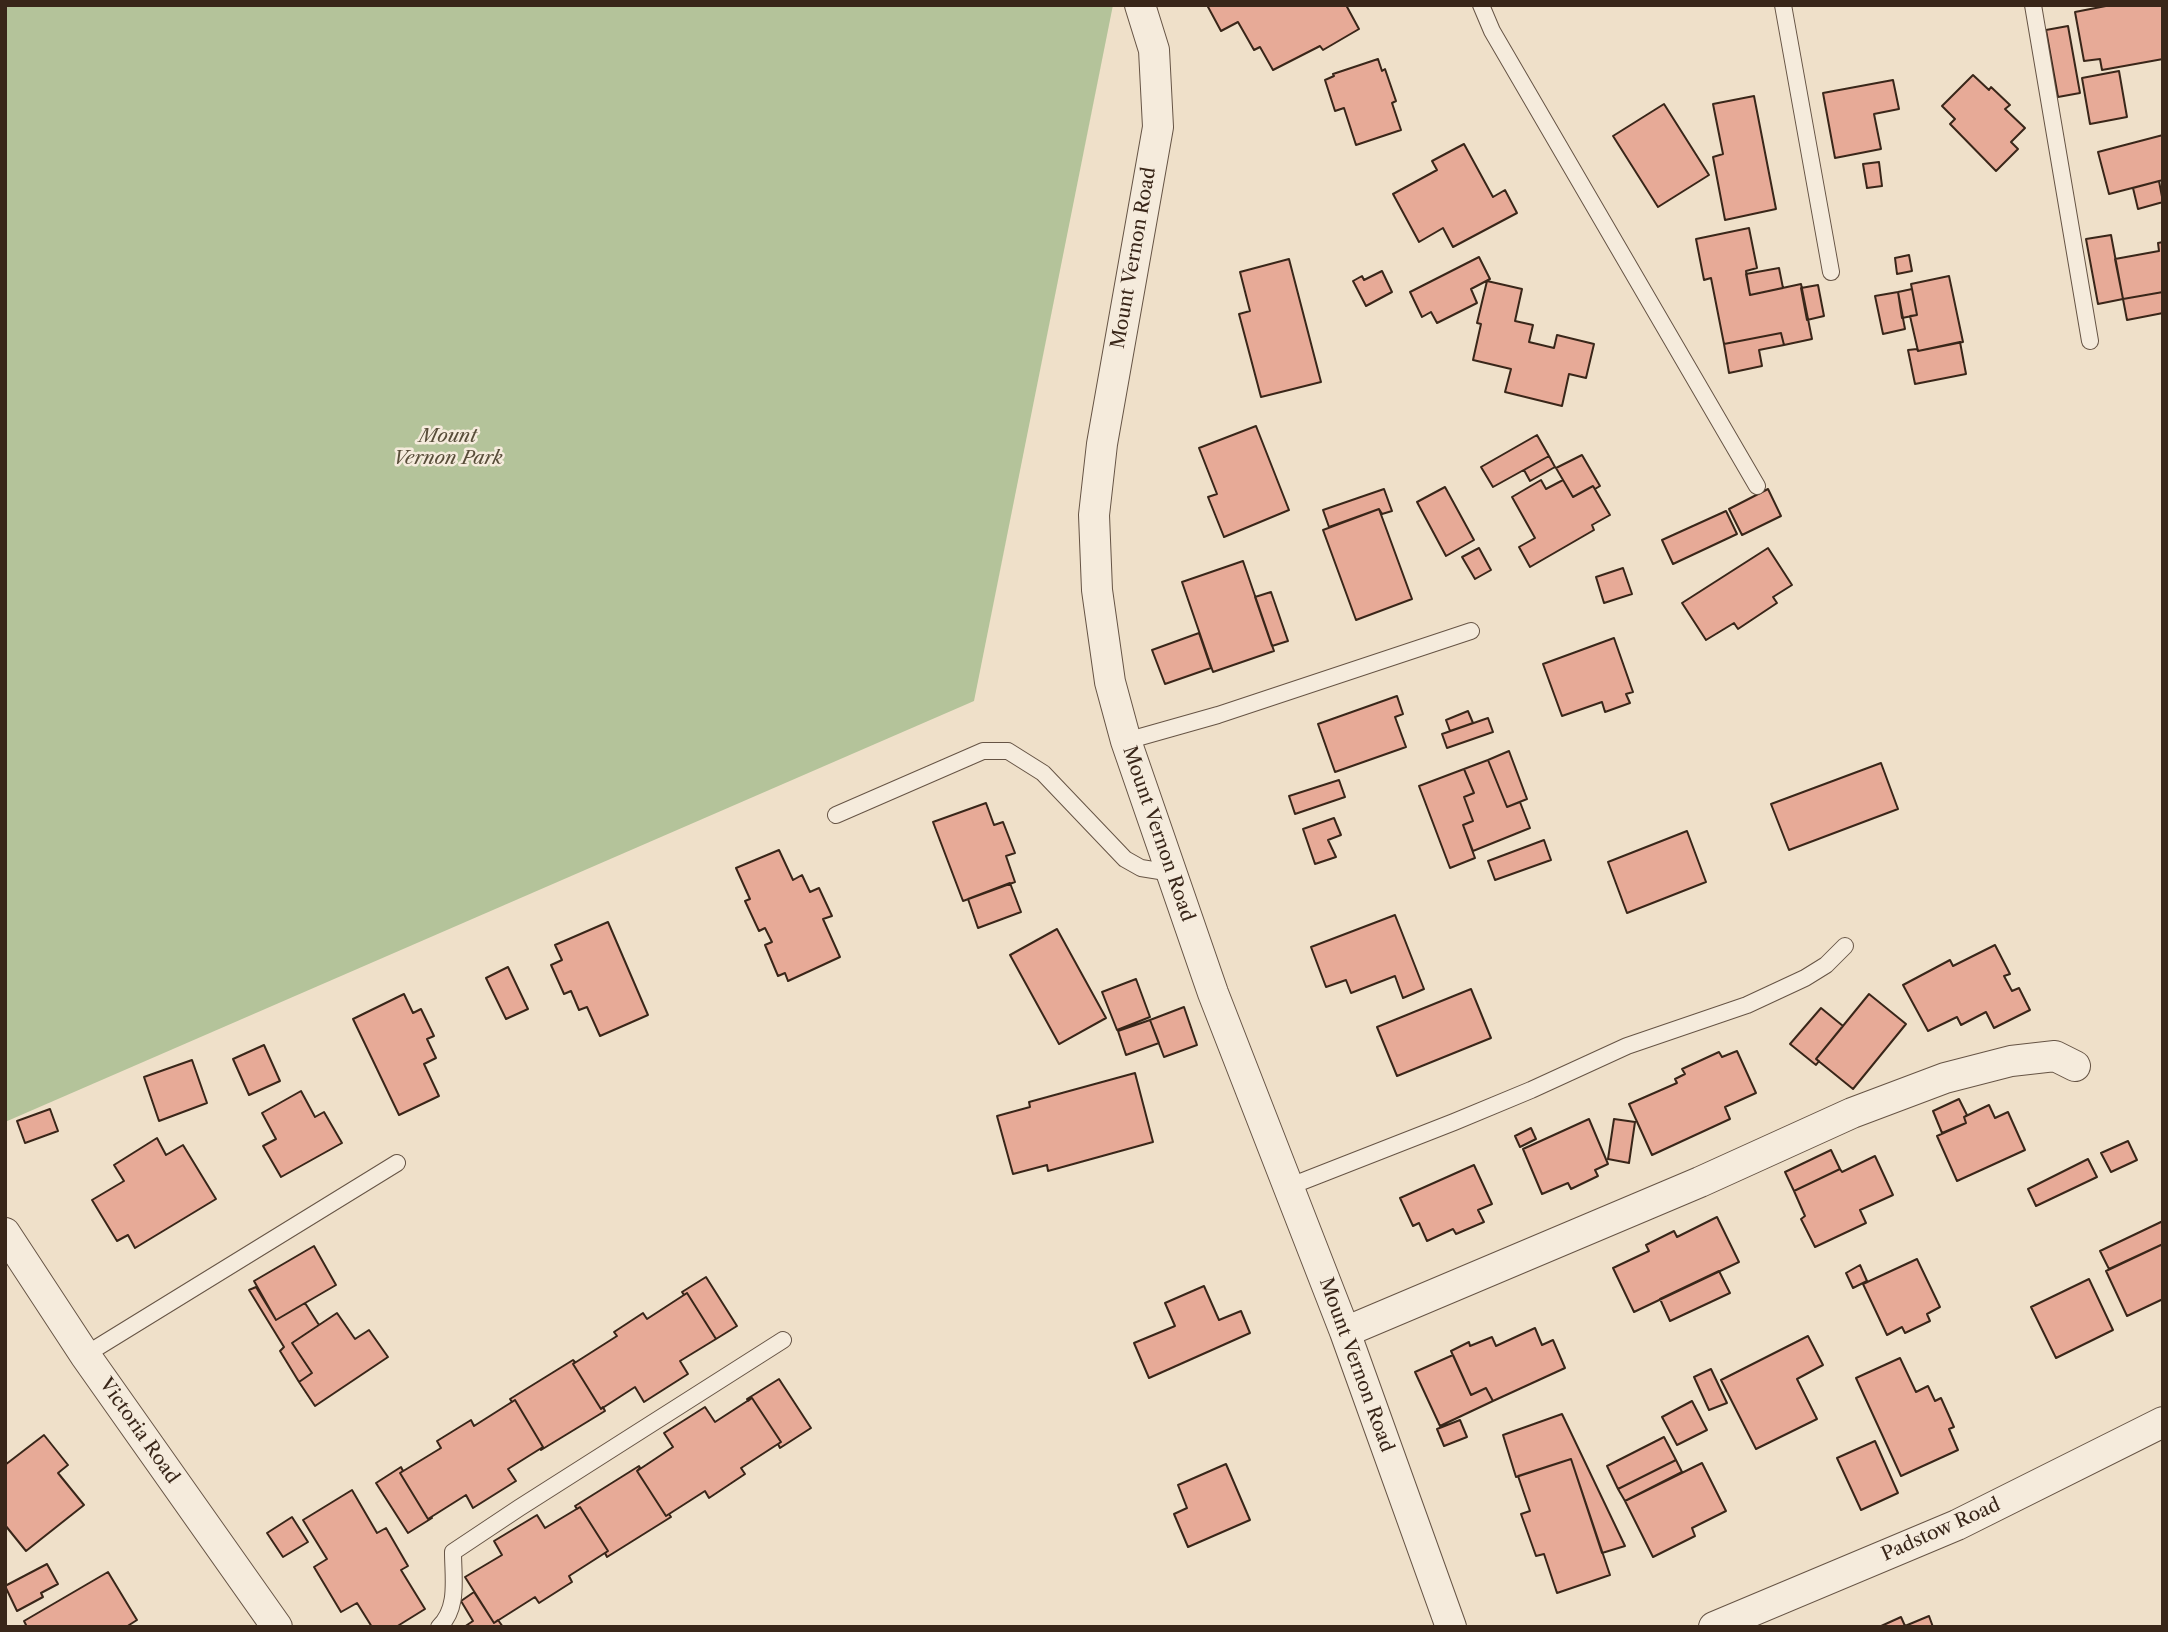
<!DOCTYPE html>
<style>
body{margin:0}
#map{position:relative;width:2168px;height:1632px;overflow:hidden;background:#efe0c9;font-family:"Libre Caslon Text",serif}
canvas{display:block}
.frame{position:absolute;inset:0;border:7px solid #392619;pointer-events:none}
</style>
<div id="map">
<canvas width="2168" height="1632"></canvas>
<div class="frame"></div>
</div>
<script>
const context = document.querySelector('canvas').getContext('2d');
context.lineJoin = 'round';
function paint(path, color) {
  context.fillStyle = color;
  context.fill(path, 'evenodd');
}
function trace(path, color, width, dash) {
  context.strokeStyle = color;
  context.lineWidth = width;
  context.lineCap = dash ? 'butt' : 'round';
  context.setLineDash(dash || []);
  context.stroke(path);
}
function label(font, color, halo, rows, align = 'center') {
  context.font = font + ' "Libre Caslon Text",serif';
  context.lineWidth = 5;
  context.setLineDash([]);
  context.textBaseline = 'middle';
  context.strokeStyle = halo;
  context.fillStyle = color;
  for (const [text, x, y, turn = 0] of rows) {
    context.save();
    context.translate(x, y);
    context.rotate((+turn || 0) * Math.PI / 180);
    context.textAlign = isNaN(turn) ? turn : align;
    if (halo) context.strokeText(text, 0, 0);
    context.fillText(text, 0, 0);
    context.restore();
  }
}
const green = new Path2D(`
 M5 5H1113L974 701 5 1122Z`);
const building = new Path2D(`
 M1207 5H1346L1359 29 1323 50 1320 46 1273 70 1260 47 1254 50 1238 22 1221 31Z
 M2111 5H2163V59L2102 70 2100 59 2084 61 2075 12Z
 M2068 26 2080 93 2058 97 2046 30Z
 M1378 59 1382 71 1385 69 1396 101 1392 103 1401 130 1356 145 1344 108 1335 111 1325 80 1334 76 1333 74Z
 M2119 71 2127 117 2090 124 2082 78Z
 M1973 75 1989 90 1991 87 2010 105 2005 109 2025 128 2011 142 2018 149 1996 171 1950 124 1955 119 1942 106Z
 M1893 80 1899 109 1874 114 1881 149 1835 158 1823 93Z
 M1754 96 1776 209 1725 220 1713 157 1723 154 1713 104Z
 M1664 104 1709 175 1658 207 1613 136Z
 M2163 135V180L2109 194 2098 152Z
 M1464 144 1493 197 1505 190 1517 213 1453 247 1443 228 1419 242 1393 194 1437 170 1432 161Z
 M1879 162 1882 186 1867 188 1863 164Z
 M2159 181 2163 202 2138 209 2133 188Z
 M1749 228 1757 268 1746 271 1750 295 1801 284 1812 339 1784 345 1781 333 1724 344 1711 278 1704 280 1696 239Z
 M2111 235 2123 299 2098 304 2086 239Z
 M2163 242V292L2123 299 2115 259 2159 251 2158 243Z
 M1909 255 1912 271 1897 274 1895 258Z
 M1479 257 1490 279 1471 289 1477 303 1437 323 1431 312 1422 317 1410 292Z
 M1289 259 1321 382 1261 397 1239 314 1250 311 1240 272Z
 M1779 268 1783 288 1750 295 1746 274Z
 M1382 271 1392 292 1366 306 1353 281 1362 276 1364 280Z
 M1949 276 1963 342 1918 351 1910 316 1917 315 1911 284Z
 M1487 281 1522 289 1515 321 1533 325 1529 342 1554 348 1557 335 1594 344 1586 378 1569 374 1562 406 1505 392 1511 369 1473 360 1481 324 1477 323Z
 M1818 285 1824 316 1807 320 1801 288Z
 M1912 289 1917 315 1902 318 1898 292Z
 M1898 292 1905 329 1883 334 1875 296Z
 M2163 292V313L2127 320 2123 299Z
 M1781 333 1784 345 1759 350 1762 366 1729 373 1724 344Z
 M1960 342 1966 374 1915 384 1908 350 1917 349 1918 351Z
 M1256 426 1289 510 1224 537 1208 497 1217 494 1199 448Z
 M1537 435 1549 456 1493 487 1481 467Z
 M1582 455 1600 486 1595 489 1593 486 1573 497 1556 468Z
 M1549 456 1555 467 1530 481 1524 470Z
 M1541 480 1546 489 1563 480 1573 497 1593 486 1610 515 1592 525 1594 530 1530 567 1519 547 1535 538 1512 497Z
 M1445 487 1474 540 1446 556 1417 502Z
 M1384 489 1392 511 1382 514 1379 509 1329 527 1323 510Z
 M1768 489 1781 516 1742 535 1729 509Z
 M1379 509 1412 599 1356 620 1323 530Z
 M1726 511 1737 534 1673 564 1662 540Z
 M1479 548 1491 570 1475 579 1462 557Z
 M1768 548 1792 585 1773 597 1777 603 1738 629 1734 623 1706 640 1682 603Z
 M1243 561 1274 651 1213 672 1182 582Z
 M1623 568 1632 594 1604 603 1596 577Z
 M1271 592 1288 641 1272 646 1255 597Z
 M1199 633 1211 668 1165 684 1152 650Z
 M1614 638 1633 692 1626 694 1630 703 1605 712 1602 702 1562 716 1543 664Z
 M1397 696 1403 714 1395 717 1406 747 1335 772 1318 724Z
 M1468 711 1473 723 1450 731 1446 720Z
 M1488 718 1493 732 1447 748 1442 734Z
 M1509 751 1527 799 1507 807 1488 760Z
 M1488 760 1507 807 1520 802 1530 828 1473 851 1463 825 1473 821 1464 797 1474 793 1464 769Z
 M1881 763 1898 809 1789 850 1771 804Z
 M1464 769 1474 793 1464 797 1473 821 1463 825 1475 858 1450 868 1419 786Z
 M1339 780 1345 797 1295 814 1289 796Z
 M986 803 994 825 1003 822 1015 853 1006 856 1015 882 963 901 933 822Z
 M1334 818 1341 835 1328 840 1336 857 1315 864 1303 829Z
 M1687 831 1706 882 1627 913 1608 862Z
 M1544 840 1551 860 1495 880 1488 861Z
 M779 850 793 880 802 875 810 892 819 888 832 916 823 919 840 957 788 981 785 973 778 976 765 945 772 942 765 928 759 931 745 901 750 899 736 868Z
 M1010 883 1021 912 978 928 968 899Z
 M1395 915 1424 989 1403 998 1395 976 1351 993 1346 980 1326 987 1311 947Z
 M608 922 648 1015 600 1036 587 1007 579 1010 571 991 564 994 551 965 562 960 555 945Z
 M1057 929 1106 1018 1059 1044 1010 955Z
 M1995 945 2010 974 2004 976 2012 991 2019 988 2030 1010 1994 1028 1986 1012 1961 1025 1957 1017 1928 1031 1903 985 1950 960 1953 966Z
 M508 967 528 1009 506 1019 486 978Z
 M1136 979 1150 1017 1117 1030 1102 992Z
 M1471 989 1491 1038 1397 1076 1377 1027Z
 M404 994 413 1013 421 1009 434 1036 427 1039 436 1058 424 1064 439 1096 399 1115 353 1019Z
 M1869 994 1906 1024 1853 1089 1816 1059Z
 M1184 1007 1197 1045 1164 1057 1150 1020Z
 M1821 1008 1843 1026 1816 1059 1819 1061 1816 1065 1790 1044Z
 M1150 1020 1159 1043 1126 1055 1118 1031Z
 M264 1045 280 1081 249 1095 233 1059Z
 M1737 1051 1756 1093 1725 1107 1730 1119 1652 1155 1629 1104 1677 1083 1675 1079 1685 1074 1682 1069 1719 1052 1722 1057Z
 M192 1060 207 1103 159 1121 144 1077Z
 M1135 1073 1153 1142 1048 1171 1047 1165 1013 1174 997 1116 1030 1107 1029 1102Z
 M301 1091 315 1117 324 1112 342 1143 281 1177 263 1146 276 1139 262 1113Z
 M1959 1099 1967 1115 1964 1117 1966 1123 1942 1133 1933 1111Z
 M1989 1105 1995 1118 2008 1112 2025 1150 1957 1181 1937 1136 1966 1123 1964 1117Z
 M50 1109 58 1131 25 1143 17 1121Z
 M1589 1119 1608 1164 1595 1170 1598 1176 1571 1189 1568 1183 1542 1194 1523 1149Z
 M1614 1119 1635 1122 1629 1163 1608 1159Z
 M1531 1128 1536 1139 1520 1147 1515 1136Z
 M157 1138 166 1155 183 1145 216 1199 135 1248 128 1235 117 1241 92 1200 124 1181 114 1165Z
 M2128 1141 2137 1160 2111 1172 2101 1153Z
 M1831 1150 1840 1169 1794 1191 1785 1172Z
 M1875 1156 1893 1195 1860 1210 1866 1223 1815 1247 1801 1219 1805 1216 1794 1191 1840 1169 1842 1172Z
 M2088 1159 2097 1177 2036 1206 2028 1189Z
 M1474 1165 1492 1204 1478 1210 1484 1222 1456 1234 1453 1229 1427 1241 1419 1223 1413 1226 1400 1198Z
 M1717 1217 1739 1262 1634 1312 1613 1268 1649 1251 1646 1245 1674 1231 1677 1237Z
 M2163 1221V1244L2109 1269 2100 1251Z
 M2163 1244V1299L2127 1316 2106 1271Z
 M314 1246 336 1285 276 1320 254 1281Z
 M1917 1259 1940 1307 1927 1314 1930 1321 1905 1333 1902 1327 1887 1335 1863 1284Z
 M1860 1265 1867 1281 1853 1288 1846 1273Z
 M1719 1271 1730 1293 1670 1321 1660 1299Z
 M706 1277 737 1326 716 1339 687 1293 684 1295 682 1292Z
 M2089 1279 2113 1330 2056 1358 2031 1307Z
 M1204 1286 1219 1320 1241 1311 1250 1333 1149 1378 1134 1343 1175 1326 1165 1303Z
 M256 1287 276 1320 305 1303 319 1325 292 1343 312 1373 299 1382 280 1351 284 1347 249 1290Z
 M687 1293 716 1339 680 1361 688 1374 644 1402 635 1387 601 1409 573 1364 617 1336 614 1332 643 1313 647 1319Z
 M337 1313 355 1339 369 1330 388 1357 315 1406 299 1382 312 1373 292 1343Z
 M1535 1328 1542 1345 1553 1340 1565 1368 1493 1401 1486 1388 1471 1395 1451 1351 1469 1342 1470 1346 1492 1337 1496 1346Z
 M1808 1336 1823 1365 1797 1379 1817 1419 1756 1449 1721 1380Z
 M1453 1355 1471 1395 1486 1388 1493 1401 1440 1426 1415 1372Z
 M1900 1358 1916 1392 1928 1386 1935 1401 1941 1398 1954 1427 1949 1429 1958 1450 1901 1476 1856 1378Z
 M573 1360 575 1362 573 1364 601 1409 603 1407 605 1411 541 1450V1449L543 1447 515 1400 512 1402 510 1399Z
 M1711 1369 1727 1403 1709 1410 1694 1377Z
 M779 1379 811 1428 780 1448 778 1444 781 1442 752 1398 748 1401 747 1399Z
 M752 1398 781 1442 741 1468 745 1474 709 1498 705 1491 666 1516 637 1471 673 1447 664 1433 705 1407 715 1422Z
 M515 1400 543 1447 508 1469 516 1481 473 1508 466 1495 428 1519 400 1473 441 1448 437 1441 471 1420 474 1426Z
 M1692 1401 1707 1430 1677 1445 1662 1417Z
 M1562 1414 1625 1546 1602 1553 1571 1459 1516 1477 1503 1435Z
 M1460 1420 1467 1437 1444 1446 1437 1429Z
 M44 1435 68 1465 58 1473 84 1505 26 1551 5 1525V1465Z
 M1664 1437 1676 1460 1618 1489 1607 1466Z
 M1875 1441 1898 1493 1861 1510 1837 1458Z
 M1571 1459 1610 1575 1557 1593 1544 1554 1536 1556 1521 1514 1530 1511 1518 1476Z
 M1676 1460 1682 1472 1625 1501 1618 1489Z
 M1702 1463 1726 1511 1692 1528 1695 1536 1653 1557 1625 1501Z
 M1226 1464 1250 1520 1188 1547 1174 1514 1187 1508 1178 1485Z
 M639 1466 640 1468 637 1471 666 1516 669 1514 671 1517 607 1557 605 1553 608 1551 580 1507 577 1509 575 1506Z
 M401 1467 403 1471 400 1473 428 1519 432 1518 408 1533 376 1483Z
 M352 1490 377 1533 386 1528 408 1566 401 1570 425 1609 396 1627H372L357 1603 341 1612 314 1567 327 1559 303 1520Z
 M580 1507 608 1551 569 1576 572 1582 539 1603 535 1597 494 1623 465 1577 502 1555 494 1541 537 1515 545 1528Z
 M292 1517 308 1542 283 1557 267 1533Z
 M47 1564 58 1584 41 1593 43 1597 17 1611 5 1586Z
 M108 1572 137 1620 126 1627H27L24 1621Z
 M474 1592 494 1623 498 1620 503 1627H464L473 1621 461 1601Z
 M1929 1616 1933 1627H1879L1901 1617 1905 1626Z`);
const service = new Path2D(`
 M1481 5 1492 31 1757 486
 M1783 5 1831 272
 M2033 5 2090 341
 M1126 741 1218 715 1471 631
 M836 815 983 751H1008L1043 773 1125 859 1141 868 1172 873
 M1288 1187 1454 1122 1531 1090 1627 1046 1747 1005 1805 978 1826 965 1845 946
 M85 1355 397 1163
 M439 1627C459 1608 453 1578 453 1552L519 1508 783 1340`);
const minor = new Path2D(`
 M1140 5 1154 50 1158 127 1102 444 1094 515 1097 590 1110 682 1126 741 1213 993 1345 1332 1451 1627
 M5 1233 85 1355 277 1627
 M1345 1332 1700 1182 1852 1113 1945 1078 2011 1061 2055 1056 2075 1066
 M1714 1627 1957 1525 2163 1422`);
const streetNames = [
 ["Mount Vernon Road",1134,258,-80],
 ["Mount Vernon Road",1158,834,71],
 ["Mount Vernon Road",1356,1365,70],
 ["Victoria Road",139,1431,55],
 ["Padstow Road",1941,1530,-24]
];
const parkNames = [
 ["Mount",448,437],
 ["Vernon Park",448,459]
];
paint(green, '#b4c39a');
paint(building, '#e7aa97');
trace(building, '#392619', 2);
trace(service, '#665445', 18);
trace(minor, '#665445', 32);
trace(service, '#f5ebdc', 16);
trace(minor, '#f5ebdc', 30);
label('19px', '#392619', '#f5ebdc', streetNames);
label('italic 19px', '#584d39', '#f5ebdc', parkNames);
</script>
